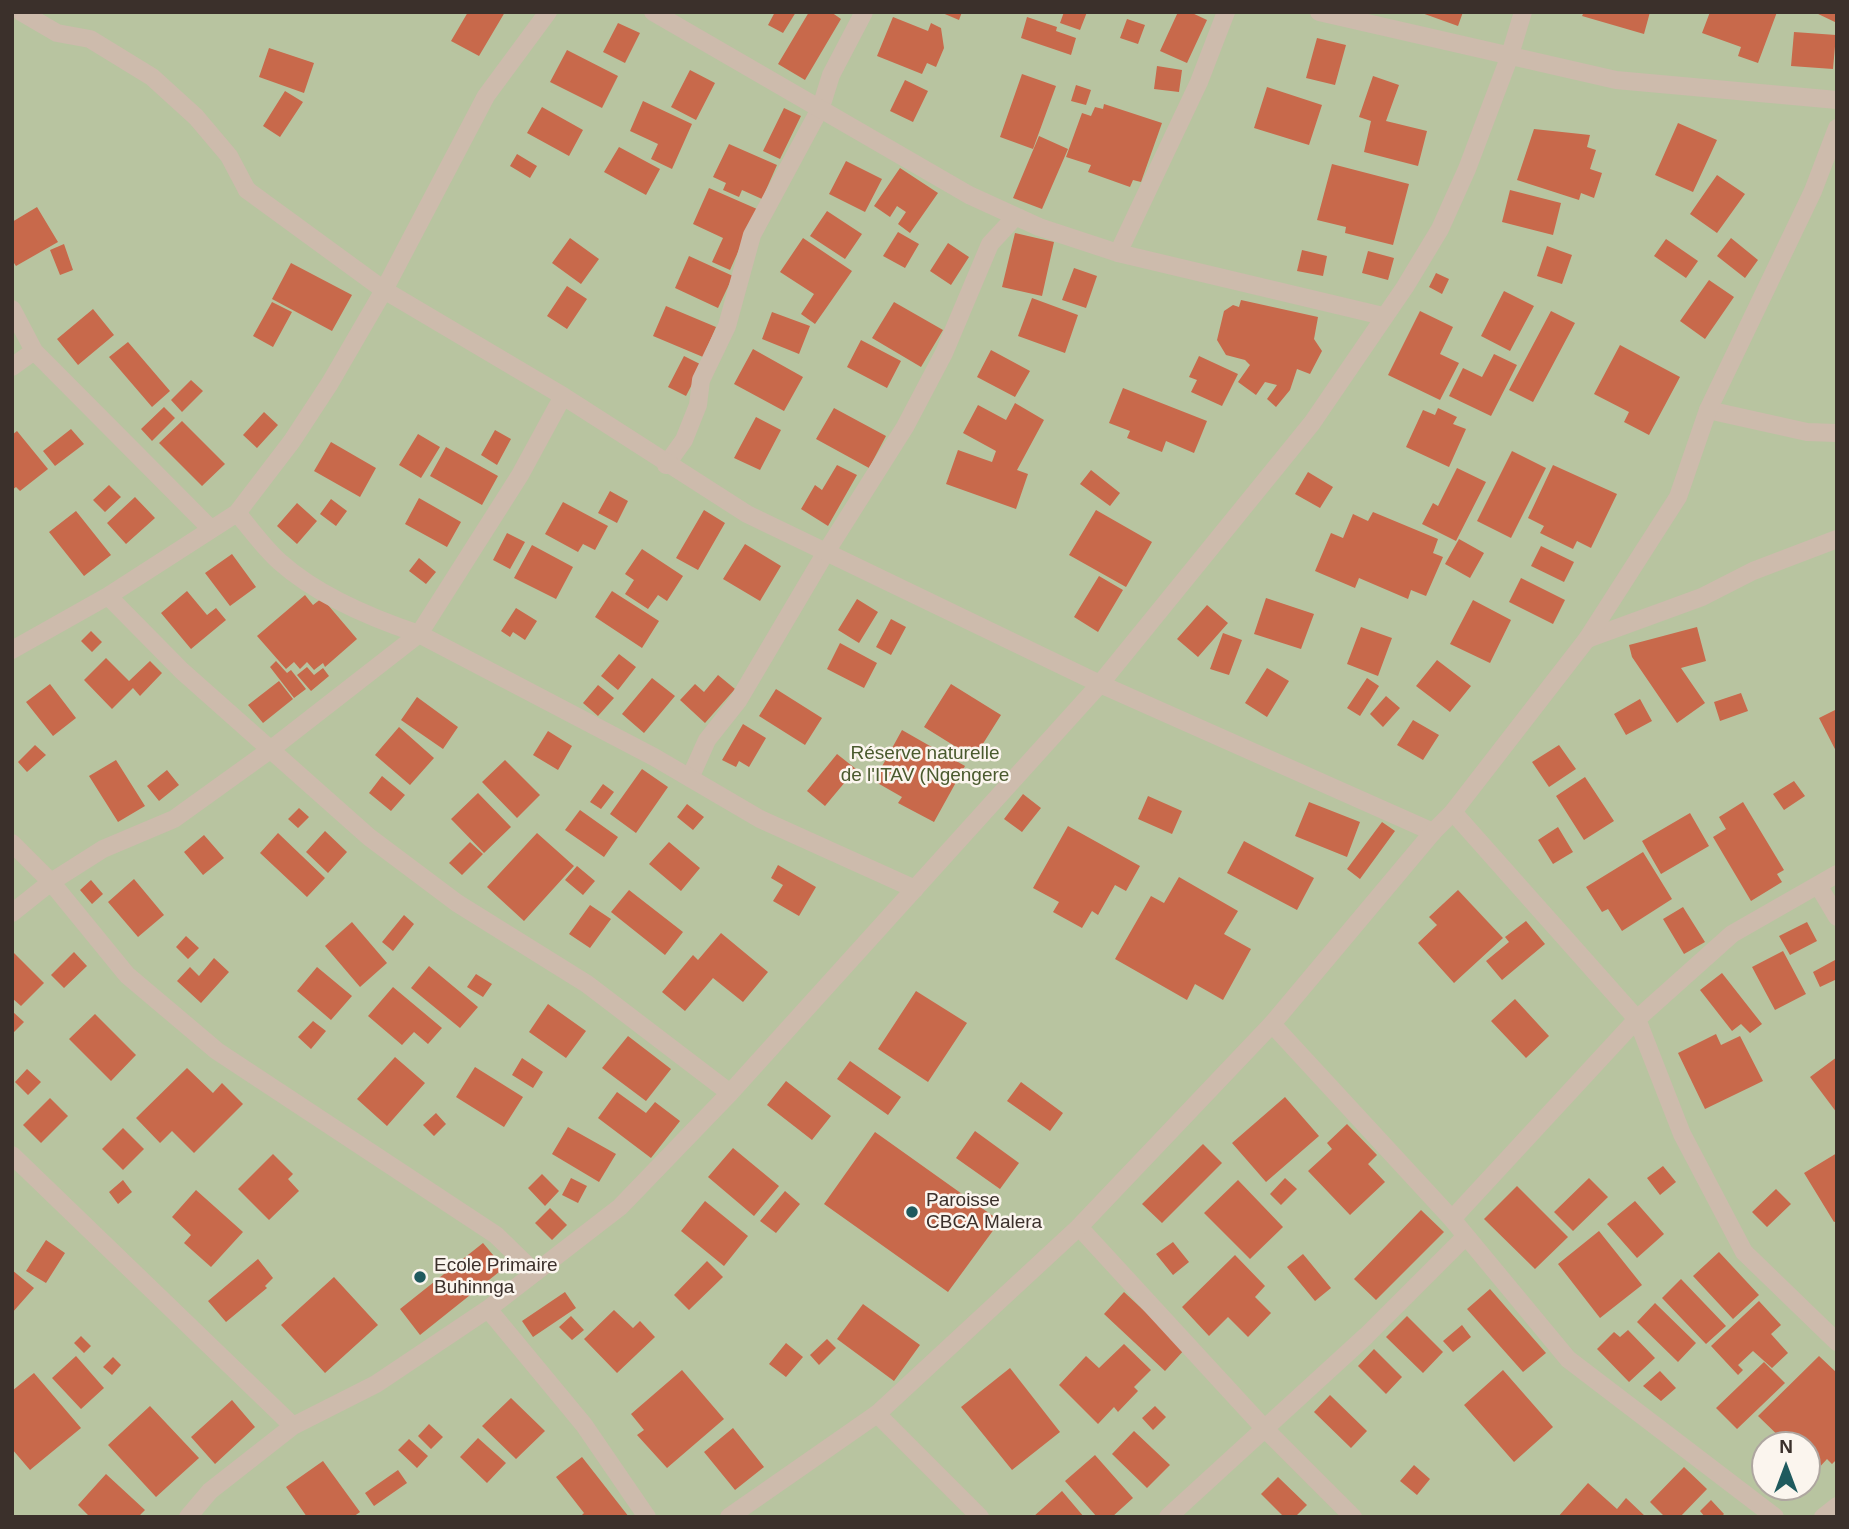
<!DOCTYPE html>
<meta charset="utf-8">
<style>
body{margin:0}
#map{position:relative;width:1849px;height:1529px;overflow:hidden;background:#f4ebe1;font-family:Helvetica,sans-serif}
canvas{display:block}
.frame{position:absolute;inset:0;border:14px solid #3b302b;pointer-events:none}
.north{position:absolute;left:1751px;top:1431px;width:70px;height:70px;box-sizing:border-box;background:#fbf5ee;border:2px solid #aea6a0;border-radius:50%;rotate:0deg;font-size:19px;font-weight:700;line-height:28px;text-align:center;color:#3b302b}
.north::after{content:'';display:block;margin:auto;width:24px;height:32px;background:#1f5a5e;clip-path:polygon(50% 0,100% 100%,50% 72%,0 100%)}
</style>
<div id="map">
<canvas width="1849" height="1529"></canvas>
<div class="frame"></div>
<div class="north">N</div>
</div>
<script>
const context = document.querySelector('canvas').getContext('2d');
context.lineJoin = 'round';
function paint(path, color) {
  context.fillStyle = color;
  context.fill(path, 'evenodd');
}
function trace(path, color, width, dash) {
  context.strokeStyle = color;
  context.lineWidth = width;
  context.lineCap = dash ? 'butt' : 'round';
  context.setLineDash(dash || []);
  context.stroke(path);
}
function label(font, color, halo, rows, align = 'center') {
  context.font = font + ' Helvetica,sans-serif';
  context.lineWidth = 5;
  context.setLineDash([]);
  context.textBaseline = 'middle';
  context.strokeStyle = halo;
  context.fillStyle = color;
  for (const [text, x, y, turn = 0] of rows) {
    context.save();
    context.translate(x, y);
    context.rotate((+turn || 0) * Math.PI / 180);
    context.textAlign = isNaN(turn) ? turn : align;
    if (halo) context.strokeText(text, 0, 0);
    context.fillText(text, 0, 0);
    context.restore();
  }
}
const green = new Path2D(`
 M12 12H1837V1517H12ZM1765 1445H1807V1487H1765Z`);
const building = new Path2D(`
 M468 12H505L479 56 451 41Z
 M775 12H796L783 33 768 25Z
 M809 12H831L841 19 805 80 778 64Z
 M940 12H962L959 20Z
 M1064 12H1087L1080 30 1060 23Z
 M1178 12H1190L1207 20 1187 63 1160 51Z
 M1419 12H1463L1458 26Z
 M1584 12H1650L1644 34 1582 16Z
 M1710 12H1777L1758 63 1738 56 1741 47 1702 33Z
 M1814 12H1837V23Z
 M893 17 928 31 931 23 941 28 944 48 936 67 927 63 922 74 877 56Z
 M1027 17 1057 27 1056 31 1076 38 1071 55 1021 38Z
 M1127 19 1145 25 1138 44 1120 38Z
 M618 23 640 33 625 63 603 52Z
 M1794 32 1836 35 1833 69 1791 66Z
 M1317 38 1346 45 1335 85 1306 78Z
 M269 48 314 63 304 93 259 77Z
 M567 50 618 76 602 108 550 82Z
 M1157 66 1182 70 1179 92 1154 89Z
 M690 70 715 83 696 120 671 107Z
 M1022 74 1056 86 1033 149 1000 137Z
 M1373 76 1399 85 1386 121 1427 131 1418 166 1364 152 1371 121 1359 117Z
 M905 80 928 91 913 122 890 111Z
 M1076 85 1091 90 1086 105 1071 101Z
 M1267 87 1322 105 1309 145 1254 128Z
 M285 91 303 102 280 137 263 126Z
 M643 101 692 124 672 169 651 159 658 144 630 131Z
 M1104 104 1162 123 1141 182 1133 180 1130 187 1088 172 1091 165 1066 157 1082 113 1091 116 1095 107 1103 109Z
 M542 107 583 130 569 156 527 133Z
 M784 108 801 116 780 159 763 151Z
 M1678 123 1717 140 1693 192 1655 175Z
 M1534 129 1590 135 1587 147 1596 150 1590 169 1602 173 1594 198 1581 193 1579 200 1517 180Z
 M1039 136 1068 149 1042 209 1013 198Z
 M729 144 777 165 762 199 742 190 739 197 723 190 726 183 713 177Z
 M619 147 660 169 646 195 604 172Z
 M517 154 537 166 530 178 510 166Z
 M846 161 882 179 865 212 829 194Z
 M1332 164 1409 184 1393 245 1345 233 1346 227 1317 220Z
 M900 168 938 193 910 233 898 224 906 212 897 206 890 217 874 206Z
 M1717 175 1745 194 1717 233 1690 214Z
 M709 188 757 209 730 270 712 262 723 238 693 224Z
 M1510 190 1561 203 1553 235 1502 222Z
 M37 207 58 242 16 266 12 260V222Z
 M827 211 862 234 845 259 810 236Z
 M898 232 919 244 905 268 883 256Z
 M1015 233 1054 242 1042 296 1002 287Z
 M570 238 599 259 581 284 552 263Z
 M803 238 852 271 815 324 801 314 814 294 780 272Z
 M1731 238 1758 260 1745 278 1717 256Z
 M1666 239 1698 261 1686 278 1654 256Z
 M948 243 969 257 951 285 930 271Z
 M64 244 73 270 60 275 50 250Z
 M1547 246 1572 255 1562 284 1537 276Z
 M1302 250 1327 256 1323 276 1297 271Z
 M1368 251 1394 258 1388 280 1362 273Z
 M689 256 733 276 718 308 675 288Z
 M291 263 352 295 332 331 272 299Z
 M1074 268 1097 276 1086 308 1062 300Z
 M1436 273 1449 279 1442 294 1429 287Z
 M1709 280 1734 297 1705 339 1680 321Z
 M567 286 587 299 567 329 547 316Z
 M1504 291 1534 306 1510 351 1481 336Z
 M1032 298 1078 315 1065 353 1018 336Z
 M1241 300 1318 317 1314 339 1322 351 1310 374 1297 369 1290 390 1276 407 1267 399 1277 385 1265 382 1256 395 1238 382 1250 365 1245 360 1226 355 1217 340 1224 311 1233 305 1239 307Z
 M272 302 292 312 273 347 253 336Z
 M894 302 943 330 921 367 872 338Z
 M666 306 716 327 703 357 653 336Z
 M93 309 114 335 78 365 57 339Z
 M1420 311 1453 327 1440 354 1459 363 1440 400 1388 375Z
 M1551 311 1575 323 1533 402 1509 390Z
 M772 312 810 326 799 354 762 339Z
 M861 340 901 361 887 388 847 367Z
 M128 342 170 391 152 407 109 357Z
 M1620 345 1680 377 1649 435 1624 422 1629 412 1594 394Z
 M753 349 803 377 784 411 734 384Z
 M991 350 1030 371 1015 397 977 377Z
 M1494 354 1517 365 1491 416 1449 396 1463 368 1482 377Z
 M684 356 702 365 686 396 668 387Z
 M1199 356 1238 374 1222 406 1191 392 1197 380 1189 377Z
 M191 380 203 391 182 412 171 400Z
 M1123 388 1207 421 1194 453 1166 441 1162 452 1127 438 1130 431 1109 423Z
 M1015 403 1044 420 1017 470 1028 474 1016 509 946 484 958 450 992 462 996 451 963 433 978 405 1006 420Z
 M164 407 175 418 152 441 141 429Z
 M834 408 886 436 869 468 816 439Z
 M1438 408 1457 417 1453 424 1466 429 1449 467 1406 447 1423 410 1435 415Z
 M264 412 278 425 257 448 243 435Z
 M756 417 781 430 760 470 734 458Z
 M182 421 225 464 202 486 159 443Z
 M71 429 84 444 55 466 43 451Z
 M495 430 511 439 497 465 481 455Z
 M17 431 48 469 20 491 16 487 12 490V435Z
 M418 434 440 447 421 478 399 465Z
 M331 442 376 468 360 497 314 471Z
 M446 447 498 476 482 505 430 476Z
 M1512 451 1546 468 1511 538 1477 521Z
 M837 465 857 475 828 526 801 509 815 485 822 490Z
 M1553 465 1617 494 1591 548 1577 541 1573 549 1540 533 1544 526 1528 518Z
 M1457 468 1486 482 1456 541 1422 524 1433 503 1438 506Z
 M1091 470 1120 493 1110 506 1080 484Z
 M1308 472 1333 487 1320 508 1295 494Z
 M109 485 121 497 105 512 93 500Z
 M610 491 628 501 617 523 598 513Z
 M135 497 155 518 126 544 107 523Z
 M419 498 461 522 447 547 405 524Z
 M331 499 347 511 336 526 320 514Z
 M563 502 608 526 595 550 583 544 578 552 545 534Z
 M297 503 317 521 297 544 277 526Z
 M704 510 725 523 698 570 676 558Z
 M1096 510 1152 542 1126 587 1069 555Z
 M76 511 111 555 84 576 49 532Z
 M1373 512 1438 539 1433 553 1443 557 1426 596 1411 590 1408 599 1359 578 1355 588 1315 571 1331 533 1343 538 1353 514 1368 521Z
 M507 533 525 542 510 569 493 560Z
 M1459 539 1484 553 1470 578 1445 564Z
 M745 544 781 566 760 601 723 579Z
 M532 545 573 567 556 599 514 578Z
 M1541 546 1574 562 1564 582 1531 566Z
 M642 549 683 576 667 601 658 595 648 609 625 594 634 580 625 574Z
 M232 554 256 587 230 606 205 573Z
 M419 558 436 572 426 584 409 571Z
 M1099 576 1123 590 1098 632 1074 617Z
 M1521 578 1565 600 1553 624 1509 602Z
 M187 591 207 615 216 608 226 620 191 649 161 613Z
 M612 591 659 621 642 648 595 617Z
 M305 595 313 605 322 598 357 639 325 667 323 663 314 670 307 662 300 669 294 662 286 669 257 636Z
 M1266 598 1314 614 1301 649 1254 634Z
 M857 599 878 612 859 643 838 630Z
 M1473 600 1511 620 1490 663 1450 644Z
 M1207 605 1228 623 1198 657 1177 639Z
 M516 608 537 621 525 640 513 632 510 637 501 631Z
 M891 619 906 627 891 655 876 647Z
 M1361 627 1392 638 1378 676 1347 664Z
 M1697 627 1706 661 1681 668 1705 703 1677 723 1632 657 1629 645Z
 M91 631 102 642 92 652 81 641Z
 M1223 633 1242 640 1229 675 1210 669Z
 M840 643 877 663 864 688 827 669Z
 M619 654 636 667 618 690 601 676Z
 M106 658 129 681 150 661 162 673 140 696 133 688 112 709 84 680Z
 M1437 660 1471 686 1450 712 1416 686Z
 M276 661 287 673 291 670 306 689 294 698 270 667Z
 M307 667 314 675 323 668 329 676 311 691 297 675Z
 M1267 668 1289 681 1267 717 1245 703Z
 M718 675 735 689 705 723 680 700 695 684 704 692Z
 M652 678 675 696 644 733 622 714Z
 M1367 678 1379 686 1360 716 1347 708Z
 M279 681 293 699 263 723 248 705Z
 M50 684 76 718 53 736 26 702Z
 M951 684 1001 715 974 758 924 727Z
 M598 685 614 698 598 716 583 703Z
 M776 689 822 718 805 745 759 716Z
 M1741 693 1748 711 1720 721 1714 702Z
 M1386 696 1400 708 1383 727 1370 714Z
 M417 697 458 727 443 749 401 720Z
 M1640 699 1652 721 1626 735 1614 714Z
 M1837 709V753L1819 718Z
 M1413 720 1439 735 1423 760 1397 745Z
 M743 724 766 738 749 767 739 761 736 767 722 760Z
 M399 727 434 758 410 785 375 755Z
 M902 730 965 766 934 822 898 803 902 797 874 781Z
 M548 731 572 746 558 770 533 755Z
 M35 745 46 755 27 772 18 762Z
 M1559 745 1576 769 1549 787 1532 762Z
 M837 754 856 769 825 806 807 791Z
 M116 760 145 806 118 822 89 776Z
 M505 760 540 795 517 818 482 782Z
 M642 769 668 787 636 833 610 814Z
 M167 770 179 785 159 801 147 786Z
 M382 776 405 795 391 811 369 793Z
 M1585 777 1614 821 1584 840 1556 796Z
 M1794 781 1805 796 1784 810 1773 794Z
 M603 784 614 792 601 809 590 802Z
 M478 793 511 827 484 853 451 819Z
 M1023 794 1041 808 1022 832 1004 819Z
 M1148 796 1182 811 1172 834 1138 819Z
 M1309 802 1360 822 1347 857 1295 836Z
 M1743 802 1784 870 1777 874 1782 882 1751 901 1713 837 1726 829 1719 817Z
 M687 804 704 817 693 830 677 817Z
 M299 808 309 817 298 828 288 819Z
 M580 810 618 837 604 857 565 830Z
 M1690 813 1709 846 1661 874 1642 841Z
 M1382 822 1395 831 1360 879 1347 869Z
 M1068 826 1140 866 1126 891 1115 885 1098 915 1092 911 1082 928 1053 912 1059 902 1033 888Z
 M1558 827 1573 852 1553 864 1538 840Z
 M325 831 347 852 328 873 306 852Z
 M278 833 325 878 307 897 260 853Z
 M537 833 574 866 524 921 487 887Z
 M204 835 224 858 203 875 184 852Z
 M1244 841 1314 878 1297 910 1227 873Z
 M470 842 483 854 462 875 449 863Z
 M669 842 700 868 681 891 649 864Z
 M1643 852 1672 899 1622 931 1608 909 1602 912 1586 887Z
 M778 865 816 887 799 916 773 901 783 885 771 878Z
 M577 866 595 881 583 895 565 880Z
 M1179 877 1238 911 1224 934 1251 949 1223 1000 1195 984 1187 1000 1115 959 1151 896 1164 903Z
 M134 879 164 915 138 937 108 902Z
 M91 880 103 894 92 904 80 890Z
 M629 890 683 932 665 955 611 912Z
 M1458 890 1503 938 1454 983 1418 943 1437 925 1429 917Z
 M590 905 611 919 590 948 569 934Z
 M1683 907 1705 942 1684 954 1663 919Z
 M404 915 414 924 393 951 382 942Z
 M1526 921 1545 944 1502 980 1486 961 1509 942 1505 937Z
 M352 922 387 963 360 987 325 946Z
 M1807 922 1817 941 1790 955 1779 936Z
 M721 933 768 972 743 1002 713 978 685 1011 662 992 693 955 698 960Z
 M186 936 199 948 188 959 176 947Z
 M12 951 44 983 21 1006 12 998Z
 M1783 951 1806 994 1775 1010 1752 967Z
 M74 952 87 966 64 988 51 975Z
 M214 958 229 972 201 1003 177 981 190 967 199 976Z
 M1835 960 1837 979 1820 987 1813 972Z
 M429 966 478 1007 460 1028 411 988Z
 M317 967 352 996 331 1020 297 991Z
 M1722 973 1762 1024 1750 1033 1741 1024 1732 1031 1700 990Z
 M476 974 492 984 483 997 467 987Z
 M393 987 442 1028 428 1044 414 1032 402 1045 368 1016Z
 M916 991 967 1023 928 1082 878 1049Z
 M1515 999 1549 1036 1526 1058 1491 1021Z
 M548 1004 586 1031 566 1058 529 1032Z
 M12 1011 24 1022 12 1034Z
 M95 1014 136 1055 111 1081 69 1039Z
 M313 1021 326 1031 311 1049 298 1037Z
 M1716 1034 1721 1045 1740 1036 1763 1081 1705 1109 1678 1053Z
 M628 1036 671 1069 646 1101 602 1068Z
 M395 1057 425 1083 387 1126 357 1099Z
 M1837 1057V1113L1810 1077Z
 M522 1058 543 1072 533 1088 512 1075Z
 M850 1061 901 1097 888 1115 837 1079Z
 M475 1067 523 1097 504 1127 456 1097Z
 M187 1068 213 1093 222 1083 243 1104 194 1153 172 1131 160 1143 136 1118Z
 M27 1069 41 1082 28 1095 15 1082Z
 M786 1081 831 1116 812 1140 767 1105Z
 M1021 1082 1063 1113 1050 1131 1007 1101Z
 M617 1092 646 1113 655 1102 680 1121 651 1158 598 1118Z
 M1285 1097 1319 1136 1266 1182 1232 1143Z
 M50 1098 68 1116 41 1143 23 1125Z
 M436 1113 446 1124 434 1136 423 1125Z
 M1347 1124 1377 1155 1368 1164 1385 1182 1350 1215 1308 1171 1332 1149 1327 1143Z
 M568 1127 616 1154 599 1182 552 1154Z
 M123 1128 144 1149 123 1170 102 1149Z
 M975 1131 1019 1163 1000 1189 956 1158Z
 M875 1132 1000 1221 948 1292 824 1204Z
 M1203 1144 1222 1163 1162 1223 1142 1204Z
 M733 1148 779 1186 754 1216 708 1177Z
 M1837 1153V1221L1834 1222 1804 1173Z
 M273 1154 293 1174 288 1179 299 1191 269 1220 238 1189Z
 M1663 1166 1676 1182 1660 1195 1647 1178Z
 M542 1174 559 1191 545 1206 528 1188Z
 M571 1178 587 1186 578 1203 562 1195Z
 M1285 1178 1297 1189 1281 1205 1270 1194Z
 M1589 1178 1608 1197 1573 1231 1554 1212Z
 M123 1180 132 1192 118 1204 109 1192Z
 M1238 1180 1283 1227 1250 1259 1204 1213Z
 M1517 1186 1568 1237 1535 1269 1484 1219Z
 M1776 1189 1791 1204 1767 1227 1752 1212Z
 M196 1190 243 1232 211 1267 184 1243 191 1235 172 1217Z
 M785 1191 800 1204 776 1233 760 1221Z
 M705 1201 748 1236 724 1266 681 1231Z
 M1635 1201 1664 1234 1637 1258 1607 1224Z
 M550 1208 567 1225 552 1240 535 1223Z
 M1421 1210 1444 1232 1376 1300 1354 1279Z
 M1599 1231 1642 1285 1600 1318 1558 1264Z
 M46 1240 65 1253 46 1283 26 1271Z
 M1173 1242 1189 1262 1173 1275 1156 1254Z
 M483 1243 504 1268 420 1335 400 1309Z
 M1719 1252 1759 1295 1733 1319 1693 1276Z
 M1303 1254 1331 1288 1315 1301 1287 1267Z
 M1235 1255 1265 1286 1255 1297 1271 1313 1248 1337 1228 1317 1209 1336 1182 1307Z
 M258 1259 273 1278 265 1286 267 1288 226 1322 208 1301Z
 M707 1261 723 1277 689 1310 674 1295Z
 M12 1270 34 1288 12 1313Z
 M334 1277 378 1325 325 1373 281 1325Z
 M1681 1279 1726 1326 1706 1344 1662 1298Z
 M1490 1289 1546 1353 1523 1372 1467 1309Z
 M565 1292 576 1308 533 1337 522 1321Z
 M1124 1292 1185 1349 1165 1371 1104 1314Z
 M1759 1301 1781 1325 1771 1334 1788 1353 1772 1368 1753 1351 1738 1365 1743 1370 1738 1375 1711 1346Z
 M1655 1303 1696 1343 1678 1362 1637 1322Z
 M863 1304 920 1345 894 1381 837 1339Z
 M614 1310 633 1328 640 1321 655 1337 617 1373 584 1339Z
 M571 1316 584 1330 572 1340 559 1327Z
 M1407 1316 1443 1352 1423 1373 1386 1337Z
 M1462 1325 1471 1337 1453 1352 1443 1341Z
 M1628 1330 1655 1358 1629 1382 1597 1349 1614 1332 1620 1337Z
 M81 1336 91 1346 84 1353 74 1343Z
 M827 1339 836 1348 819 1365 810 1355Z
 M786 1343 803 1357 786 1377 769 1364Z
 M1124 1344 1151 1370 1134 1387 1138 1391 1118 1412 1114 1407 1098 1424 1059 1385 1086 1356 1099 1368Z
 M1374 1349 1402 1377 1386 1394 1358 1366Z
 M76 1356 104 1388 81 1409 52 1378Z
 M1819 1356 1837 1373V1459L1832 1464 1827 1459 1816 1471 1807 1463V1445H1788L1758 1416Z
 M113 1357 121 1365 112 1375 103 1367Z
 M1764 1362 1785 1383 1737 1429 1716 1408Z
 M1010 1368 1060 1432 1012 1470 961 1407Z
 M682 1370 724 1419 667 1468 637 1435 644 1430 631 1414Z
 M1503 1370 1553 1427 1514 1462 1464 1405Z
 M1660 1371 1676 1388 1661 1401 1643 1386Z
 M34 1373 81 1428 30 1470 12 1449V1391Z
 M1330 1395 1367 1431 1351 1448 1314 1412Z
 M511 1398 545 1431 516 1459 482 1426Z
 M232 1400 255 1427 215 1464 191 1437Z
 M150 1406 199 1458 156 1497 108 1445Z
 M1155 1406 1166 1417 1153 1430 1142 1418Z
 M429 1424 443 1437 431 1449 418 1436Z
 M733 1428 764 1467 735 1490 704 1452Z
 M1134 1431 1170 1465 1147 1488 1112 1454Z
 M478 1438 506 1463 487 1483 460 1457Z
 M409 1439 428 1456 417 1468 398 1450Z
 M1095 1455 1133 1498 1112 1517H1097L1065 1481Z
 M582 1457 629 1517H580L584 1513 556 1477Z
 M323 1461 360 1512 353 1517H307L286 1487Z
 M1414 1465 1430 1479 1417 1495 1400 1481Z
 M1684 1467 1707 1489 1680 1517H1665L1650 1502Z
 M398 1470 407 1483 374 1506 365 1493Z
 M106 1474 145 1510 138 1517H90L78 1505Z
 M1278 1477 1307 1505 1295 1517H1284L1261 1494Z
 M1588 1483 1617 1509 1626 1498 1646 1517H1558Z
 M1062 1491 1084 1517H1033Z
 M1711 1500 1724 1514 1721 1517H1705L1700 1511Z`);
const service = new Path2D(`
 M21 12 57 33 90 39 152 77 196 117 229 156 247 190
 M1708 410 1807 432 1837 433
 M666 465 684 440 698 405 701 380 727 326 752 235 821 107 831 75 864 12
 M690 778 707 740 738 701 826 552`);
const minor = new Path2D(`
 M653 12 969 195 1039 227 1118 253 1383 316
 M1319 12 1616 80 1837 100
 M247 190 384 290 563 396 747 514 1100 684 1433 832
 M1118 253 1199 82 1226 12
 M12 309 34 351 211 529
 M12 367 34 351
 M237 513C251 529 264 548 280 562 318 596 371 618 419 634L654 757 760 819 915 889
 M826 552 905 427 944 353 990 244 1015 217
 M108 596 182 671 369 837 457 903 587 984 730 1093
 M1587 639 1702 597 1753 571 1837 539
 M12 650 108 596 237 513 292 441 330 383 384 290 486 96 548 12
 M1453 812 1637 1019 1682 1134 1744 1252 1837 1342
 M12 843 51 882 127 975 217 1051 496 1235 535 1273
 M1818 885 1837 917
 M12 913 51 882 103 849 174 819 270 750 419 634 520 475 563 396
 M1272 1024 1452 1219 1568 1359 1775 1517
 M12 1155 293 1426
 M1452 1219 1637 1019 1732 934 1837 874
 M1079 1227 1264 1428 1353 1517
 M488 1309 584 1425 647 1517
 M877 1414 980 1517
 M188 1517 210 1491 293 1426 376 1384 488 1309 620 1207 730 1093 1100 684 1312 423 1405 287 1440 229 1467 169 1509 58 1523 12
 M1168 1517 1366 1336 1466 1236
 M1823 1517 1837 1506`);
const tertiary = new Path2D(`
 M729 1517 877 1414 1079 1227 1272 1024 1433 832 1453 812 1587 639 1678 497 1708 410 1813 191 1837 128`);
const markers = [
 [912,1212,7,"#1f5a5e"],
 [420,1277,7,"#1f5a5e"]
];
const parkNames = [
 ["Réserve naturelle",925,754],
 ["de l'ITAV (Ngengere",925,776]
];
const poiNames = [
 ["Paroisse",926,1201],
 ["CBCA Malera",926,1223],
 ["Ecole Primaire",434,1266],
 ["Buhinnga",434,1288]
];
paint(green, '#b8c4a0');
paint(building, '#c8694b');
trace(service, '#cdbbac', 18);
trace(minor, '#cdbbac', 18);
trace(tertiary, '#cdbbac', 18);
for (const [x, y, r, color] of markers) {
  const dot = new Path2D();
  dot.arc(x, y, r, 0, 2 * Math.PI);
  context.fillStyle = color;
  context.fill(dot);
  trace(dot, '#fbf5ee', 2.5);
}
label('19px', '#4a5a2e', '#fbf5ee', parkNames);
label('19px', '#3b302b', '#fbf5ee', poiNames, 'left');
</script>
